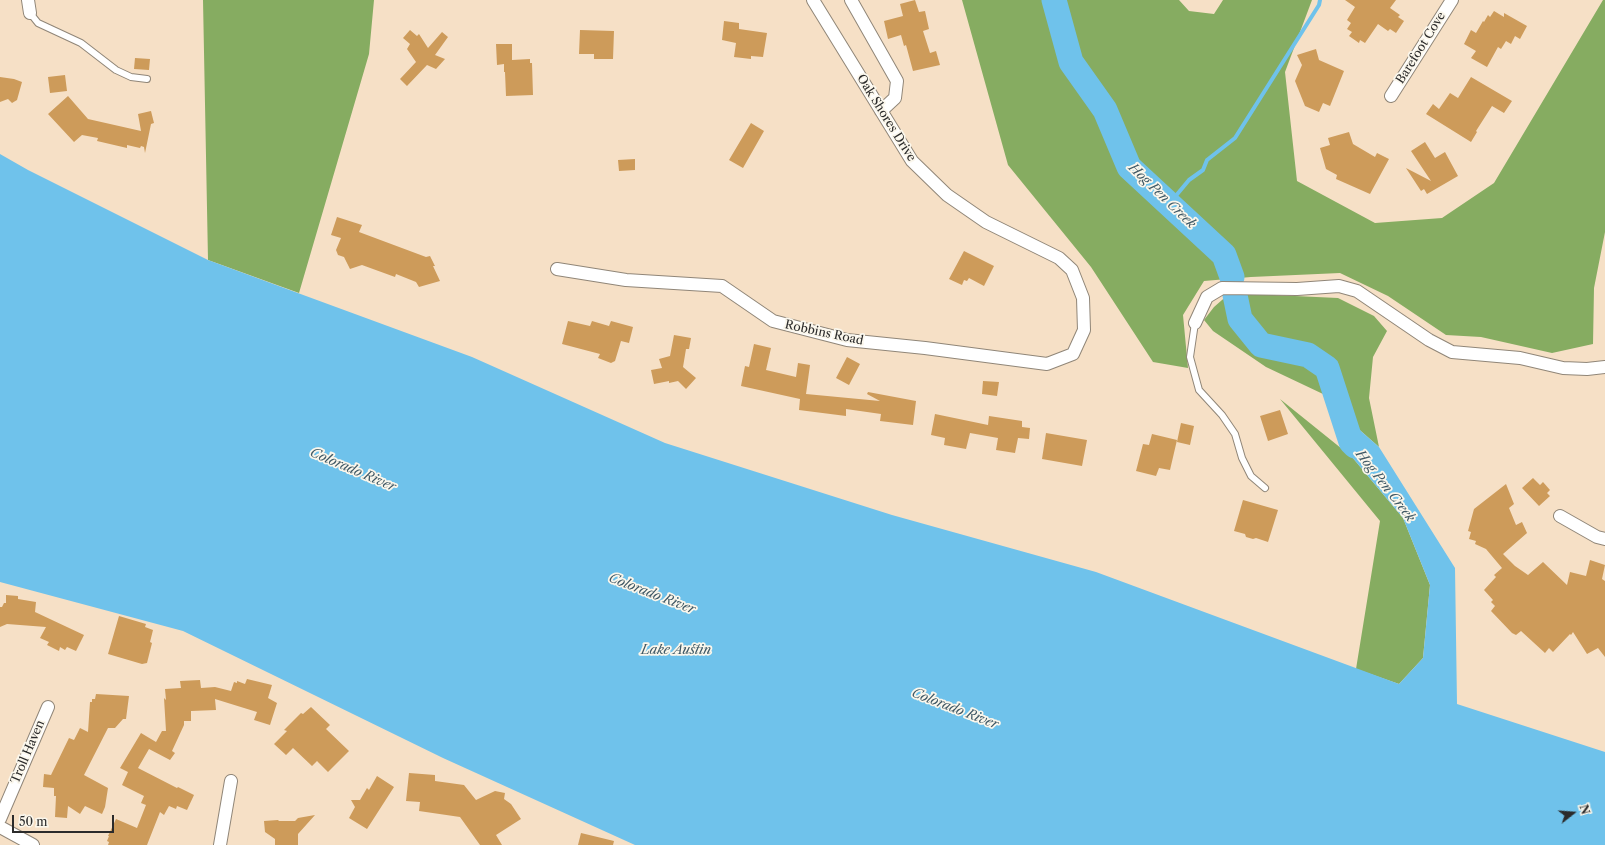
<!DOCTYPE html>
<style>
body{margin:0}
#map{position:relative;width:1605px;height:845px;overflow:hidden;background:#f6e0c6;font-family:"Libre Caslon Text",serif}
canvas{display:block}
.north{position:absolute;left:1553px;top:793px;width:40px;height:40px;-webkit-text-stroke:3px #fbf7ec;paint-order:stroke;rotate:73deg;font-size:11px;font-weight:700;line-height:16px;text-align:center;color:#2b2b2b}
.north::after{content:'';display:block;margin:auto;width:14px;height:18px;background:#2b2b2b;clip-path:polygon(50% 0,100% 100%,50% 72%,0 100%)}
.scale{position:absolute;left:12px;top:815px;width:102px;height:18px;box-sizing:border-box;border:2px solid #2b2b2b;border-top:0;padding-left:5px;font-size:12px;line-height:14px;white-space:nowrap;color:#2b2b2b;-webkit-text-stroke:3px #fbf7ec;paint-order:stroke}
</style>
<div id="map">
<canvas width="1605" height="845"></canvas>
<div class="north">N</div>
<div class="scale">50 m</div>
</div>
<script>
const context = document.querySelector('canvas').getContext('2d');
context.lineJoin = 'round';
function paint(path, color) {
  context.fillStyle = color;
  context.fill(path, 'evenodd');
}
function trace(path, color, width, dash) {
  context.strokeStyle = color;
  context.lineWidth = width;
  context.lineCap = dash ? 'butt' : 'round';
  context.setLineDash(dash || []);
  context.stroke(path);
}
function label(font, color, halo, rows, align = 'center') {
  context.font = font + ' "Libre Caslon Text",serif';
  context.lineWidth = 3.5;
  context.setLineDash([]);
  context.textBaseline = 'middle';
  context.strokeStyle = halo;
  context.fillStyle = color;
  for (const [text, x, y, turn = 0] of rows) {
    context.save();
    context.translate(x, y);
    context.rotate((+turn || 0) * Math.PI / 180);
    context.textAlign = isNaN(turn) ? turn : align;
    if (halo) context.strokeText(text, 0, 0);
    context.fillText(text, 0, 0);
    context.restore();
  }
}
const forest = new Path2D(`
 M203 0H374L369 54 299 293 208 260Z
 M962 0H1179L1189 11 1214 14 1223 0H1312L1285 72 1297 181 1375 223 1442 218 1494 183 1603 0H1605V232L1594 288 1593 344 1552 353 1481 337 1446 335 1388 296 1340 273 1251 277 1204 281 1183 315 1188 368 1153 362 1091 267 1008 165Z
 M1230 293 1338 298 1374 316 1387 331 1373 357 1369 398 1379 447 1337 410 1323 394 1266 367 1213 331 1204 320 1214 307Z
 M1280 399 1352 457 1403 518 1430 585 1423 658 1399 684 1356 669 1380 521Z`);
const water = new Path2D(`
 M0 154 28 170 208 260 472 357 665 443 892 515 1096 572 1399 684 1423 658 1430 585 1403 518 1352 457 1337 410 1379 447 1455 568 1457 704 1605 752V845H635L443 758 183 631 0 582Z`);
const stream = new Path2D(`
 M1169 204 1189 180 1203 170 1207 160 1235 138 1319 5 1320 0`);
const river = new Path2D(`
 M1054 0 1071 62 1105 110 1129 167 1224 255 1232 277
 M1235 295 1240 319 1261 345 1308 355 1327 368 1351 442 1355 446`);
const building = new Path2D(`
 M915 0 919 12 925 11 929 29 923 31 930 53 936 51 940 65 913 71 906 45 904 46 901 35 888 39 884 21 903 16 900 4Z
 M1345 0H1396L1390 8 1400 15 1398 17 1404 21 1396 33 1390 29 1388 31 1378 24 1365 43 1360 40 1359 43 1349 36 1352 32 1347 29 1351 23 1347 20 1355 7Z
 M1494 11 1504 17V13L1527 26 1520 39 1515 36 1511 44 1506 41 1501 49 1498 47 1487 67 1471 58 1476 51 1464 44 1471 30 1476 33 1483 21 1484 22 1488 15 1490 17Z
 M724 21 739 23V29L767 33 763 57 751 56V59L734 57 736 43 722 40Z
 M410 30 417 36 419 34 428 48 442 32 448 37 435 55 445 59 436 69 427 65 407 86 400 79 416 62 407 49 410 44 403 38Z
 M580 30 614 31 613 59H594V54H579Z
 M496 44H512V60L530 59V63H532L533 95 506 96 505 72H504V64L497 65Z
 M1316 49 1319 60 1344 71 1330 106 1323 103 1319 112 1305 106 1295 81 1302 65 1297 55Z
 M135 58 150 59 149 70 134 69Z
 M65 75 67 91 50 93 48 77Z
 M0 77 14 79 22 82 17 100 12 103 8 99 0 102Z
 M1471 77 1512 101 1504 113 1492 106 1476 131 1477 132 1471 142 1426 114 1433 104 1439 109 1450 93 1458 98Z
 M68 96 88 119 141 131 138 114 151 111 154 123 151 124 145 153 144 147 141 146 140 148 127 145V148L97 141 98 138 82 135 74 142 48 114Z
 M751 123 764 131 743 168 729 160Z
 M1349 132 1353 144 1375 157 1377 153 1389 159 1370 194 1336 179 1337 175 1326 169 1320 148 1330 145 1328 138Z
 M1425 142 1435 158 1445 152 1458 176 1427 194 1424 189 1421 191 1406 168 1431 181 1411 151Z
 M635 159V170L619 171 618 160Z
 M337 217 362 225 359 232 426 257 430 256 435 266H433L440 281 419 287 416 282 396 274 395 277 362 265 350 269 344 257 338 255 336 250 341 238 331 235Z
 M964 251 994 266 984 286 969 278 967 281 964 280 962 285 949 279Z
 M568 321 590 326 592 321 609 326 611 321 633 327 629 343 621 341 615 361 611 363 598 358 600 354 562 344Z
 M674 335 691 338 689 349H686L683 367 696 378 686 389 678 381 669 383V381L654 384 651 370 662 368 659 359 670 356Z
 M754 344 771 348 766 370 796 377 798 363 810 365 806 394 880 401 867 394 868 392 916 401 913 425 880 421 881 414 846 409V416L799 410 800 399 741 386 745 366 749 367Z
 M847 357 860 364 849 385 836 378Z
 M983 381 999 382 997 396 982 394Z
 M1280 410 1288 434 1268 441 1260 416Z
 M935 414 988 425 989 416 1022 421V427L1030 428 1029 439 1018 438 1015 453 996 450 998 438 970 433 966 449 944 445 945 438 931 435Z
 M1181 423 1194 426 1190 445 1177 442Z
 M1046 433 1087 440 1082 466 1042 459Z
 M1152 434 1177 440 1170 470 1159 468 1156 476 1136 471 1143 444 1149 445Z
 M1533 478 1540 485 1543 482 1550 490 1547 493 1550 496 1539 506 1522 488Z
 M1506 484 1514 504 1509 508 1516 525 1522 522 1527 533 1503 554 1515 566 1528 575 1543 562 1567 585 1570 572 1586 576 1590 560 1605 565 1602 579 1605 581V657L1598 648 1587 654 1573 632 1571 635 1570 634 1553 652 1549 648 1545 653 1521 631 1516 635 1512 633 1491 611 1495 606 1491 602 1493 600 1484 590 1496 577 1494 575 1502 568 1486 549 1475 544 1476 541 1469 539 1471 532 1468 531 1474 509Z
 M1243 500 1278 510 1268 542 1256 538 1253 539 1246 537 1245 534 1234 531Z
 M6 595 18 596V599L36 602 35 612 84 635 76 651 67 647 65 650 60 647 59 651 47 645 49 642 40 638 46 627 7 624 0 627V607H2L4 603H6Z
 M119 616 146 624 145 627 153 630 150 642 152 643 147 663 142 664 108 654Z
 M247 679 272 685 268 698 277 703 270 725 254 720 257 712 215 699 216 710 191 711V721H184V725L172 751 175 753 170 760 149 749 138 768 177 788 178 787 194 795 187 810 177 806 176 809 169 806 164 815 160 812 147 845H108L109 842 107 841 109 836H108L116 819 137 828 146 805 141 803 144 796 122 785 128 772 120 768 141 733 156 742 162 731H166L164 698 166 700 165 689 181 688 180 681 200 680 201 688 215 687 231 691 234 682 237 683V681L245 684Z
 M96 694 129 696 126 719H123L115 728H108L84 775 108 788 105 807 102 814 85 806 80 814 68 806 67 818 55 817 56 796H54V788L43 787 44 774 51 775 69 738 74 740 80 728 88 732 90 702H92V699H95Z
 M311 707 330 725 326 729 349 751 328 772 317 761 312 766 293 748 286 755 274 744 287 731 284 730 301 713 303 714Z
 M409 773 435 775V781L464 785 476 800 495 791 505 793 504 799 511 804 521 819 496 835 502 845H480L460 817 419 811 420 802 406 801Z
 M377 776 394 787 367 829 349 818 355 807 351 800H360L367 788 369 790Z
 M315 815 298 834V845H275V839L265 832 264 821 278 820 279 821H295L298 818Z
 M581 833 614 841 613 845H578Z`);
const lane = new Path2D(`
 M30 13 38 23 81 43 116 70 131 77 147 79
 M1195 323 1190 357 1199 390 1222 415 1235 434 1242 458 1251 476 1265 488`);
const street = new Path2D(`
 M28 0 30 13
 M851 0 897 81 895 98 881 111
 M1391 96 1452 0
 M557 269 626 280 722 286 773 321 847 340 925 348 1047 364 1073 354 1084 330 1083 298 1072 270 1059 258 986 222 947 195 912 161 813 0
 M1195 323 1207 297 1222 288 1297 289 1339 286 1357 291 1429 340 1452 352 1520 358 1563 368 1587 369 1605 367
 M1560 516 1597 537 1605 539
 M0 819 48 707
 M0 827 33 845
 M220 845 231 781`);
const streetNames = [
 ["Barefoot Cove",1421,48,-58],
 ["Oak Shores Drive",886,118,58],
 ["Robbins Road",824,333,12],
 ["Troll Haven",28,752,-67]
];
const waterNames = [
 ["Hog Pen Creek",1162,196,44],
 ["Colorado River",353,470,23],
 ["Hog Pen Creek",1385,486,52],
 ["Colorado River",652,594,21],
 ["Lake Austin",676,650],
 ["Colorado River",955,709,21]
];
paint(forest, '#86ac61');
paint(water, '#6fc2eb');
trace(stream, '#6fc2eb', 4);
trace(river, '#6fc2eb', 25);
paint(building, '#cd9b5a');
trace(lane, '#908678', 8);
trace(street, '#908678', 14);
trace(lane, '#fff', 6);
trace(street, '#fff', 12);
label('12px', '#2b2b2b', '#fbf7ec', streetNames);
label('italic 13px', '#3f5865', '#fbf7ec', waterNames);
</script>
